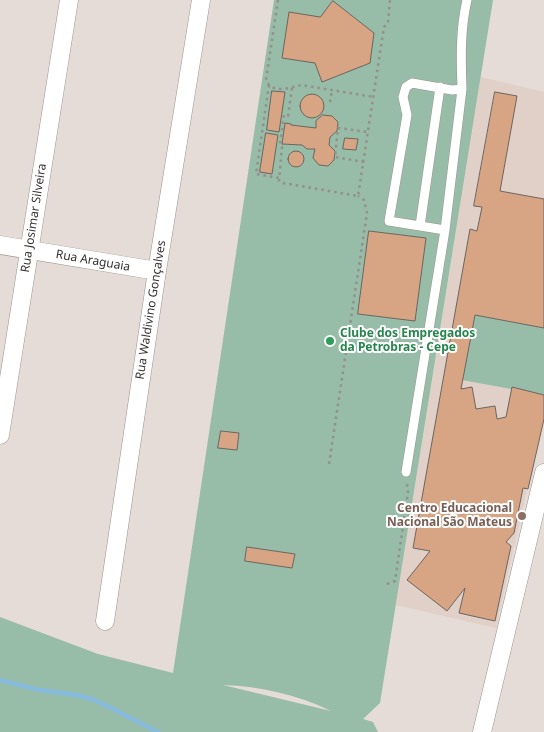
<!DOCTYPE html>
<meta charset="utf-8">
<style>
body{margin:0}
canvas{display:block;background:#e5dcd7}
</style>
<canvas width="544" height="732"></canvas>
<script>
const context = document.querySelector('canvas').getContext('2d');
context.lineJoin = 'round';
function paint(path, color) {
  context.fillStyle = color;
  context.fill(path, 'evenodd');
}
function trace(path, color, width, dash) {
  context.strokeStyle = color;
  context.lineWidth = width;
  context.lineCap = dash ? 'butt' : 'round';
  context.setLineDash(dash || []);
  context.stroke(path);
}
function label(font, color, halo, rows, align = 'center') {
  context.font = font + ' "Noto Sans",sans-serif';
  context.lineWidth = 4;
  context.setLineDash([]);
  context.textBaseline = 'middle';
  context.strokeStyle = halo;
  context.fillStyle = color;
  for (const [text, x, y, turn = 0] of rows) {
    context.save();
    context.translate(x, y);
    context.rotate((+turn || 0) * Math.PI / 180);
    context.textAlign = isNaN(turn) ? turn : align;
    if (halo) context.strokeText(text, 0, 0);
    context.fillText(text, 0, 0);
    context.restore();
  }
}
const built = new Path2D(`
 M481 77 544 92V412L496 628 396 605Z`);
const green = new Path2D(`
 M274 0H493L380 703 363 719 373 722 378 732H0V617L98 654 173 673ZM223 685C260 686 298 695 331 711Z
 M475 315 544 328V395L462 380Z`);
const stream = new Path2D(`
 M0 680 39 690 76 695 95 700 158 732`);
const building = new Path2D(`
 M333 1 374 33 370 63 322 82 315 63 282 58 289 12 320 17Z
 M272 91 285 92 279 132 267 130Z
 M495 92 517 96 500 191 544 199V328L475 315 461 389 472 387 476 409 495 406 497 419 506 417 512 387 544 395V419L528 489 523 488 514 533 506 542 511 546 495 621 459 613 465 588 447 611 407 580 430 551 413 548 470 229 477 231 482 207 474 206Z
 M300 106a12 12 0 1 1 24 0a12 12 0 1 1-24 0Z
 M323 115 332 116 338 122 337 131 330 137 329 145 335 151 334 160 328 166 319 165 313 158 315 149H307L302 145 282 144 285 123 291 124V125L316 128V121Z
 M266 133 278 135 272 174 260 172Z
 M345 138 358 139 356 150 343 149Z
 M288 159a8 8 0 1 1 16 0a8 8 0 1 1-16 0Z
 M369 231 426 238 415 321 358 314Z
 M221 431 239 433 237 450 218 448Z
 M247 547 295 554 292 568 245 561Z`);
const path = new Path2D(`
 M278 0 266 80C272 94 289 88 301 85L374 97
 M269 85 256 174 279 178
 M292 88 288 116 284 115 280 145 282 147 279 181 283 183 358 196 384 27 388 23 390 0
 M330 102 332 90
 M364 162 335 157 338 128 368 132
 M329 464 367 213 364 200 358 196
 M387 584 395 581 408 492 407 484`);
const lane = new Path2D(`
 M412 83 452 90 462 89 445 230 389 221 407 115 403 97 406 87Z
 M462 89C461 59 460 30 467 0
 M420 226 440 87
 M406 472 445 230`);
const street = new Path2D(`
 M0 245 157 271
 M0 435 69 0
 M105 621 157 271 201 0
 M482 732 544 473`);
const markers = [
 [330,341,5,"#2e9e5b"],
 [522,516,5,"#8d6e63"]
];
const streetNames = [
 ["Rua Josimar Silveira",34,218,-81],
 ["Rua Araguaia",93,261,10],
 ["Rua Waldivino Gonçalves",151,310,-81]
];
const leisureNames = [
 ["Clube dos Empregados",340,334],
 ["da Petrobras - Cepe",340,348]
];
const educationNames = [
 ["Centro Educacional",512,509],
 ["Nacional São Mateus",512,523]
];
paint(built, '#e0d0c7');
paint(green, '#97bca7');
trace(stream, '#86bbde', 4.5);
paint(building, '#d7a584');
trace(building, '#6c6560', 1);
trace(lane, '#9c938e', 10);
trace(street, '#9c938e', 19);
trace(path, '#958e8b', 2.5, [2.5, 4]);
trace(lane, '#fff', 9);
trace(street, '#fff', 18);
for (const [x, y, r, color] of markers) {
  const dot = new Path2D();
  dot.arc(x, y, r, 0, 2 * Math.PI);
  context.fillStyle = color;
  context.fill(dot);
  trace(dot, '#fff', 2);
}
label('12px', '#35312f', '#fff', streetNames);
label('bold 12px', '#27864d', '#fff', leisureNames, 'left');
label('bold 12px', '#785e54', '#fff', educationNames, 'right');
</script>
